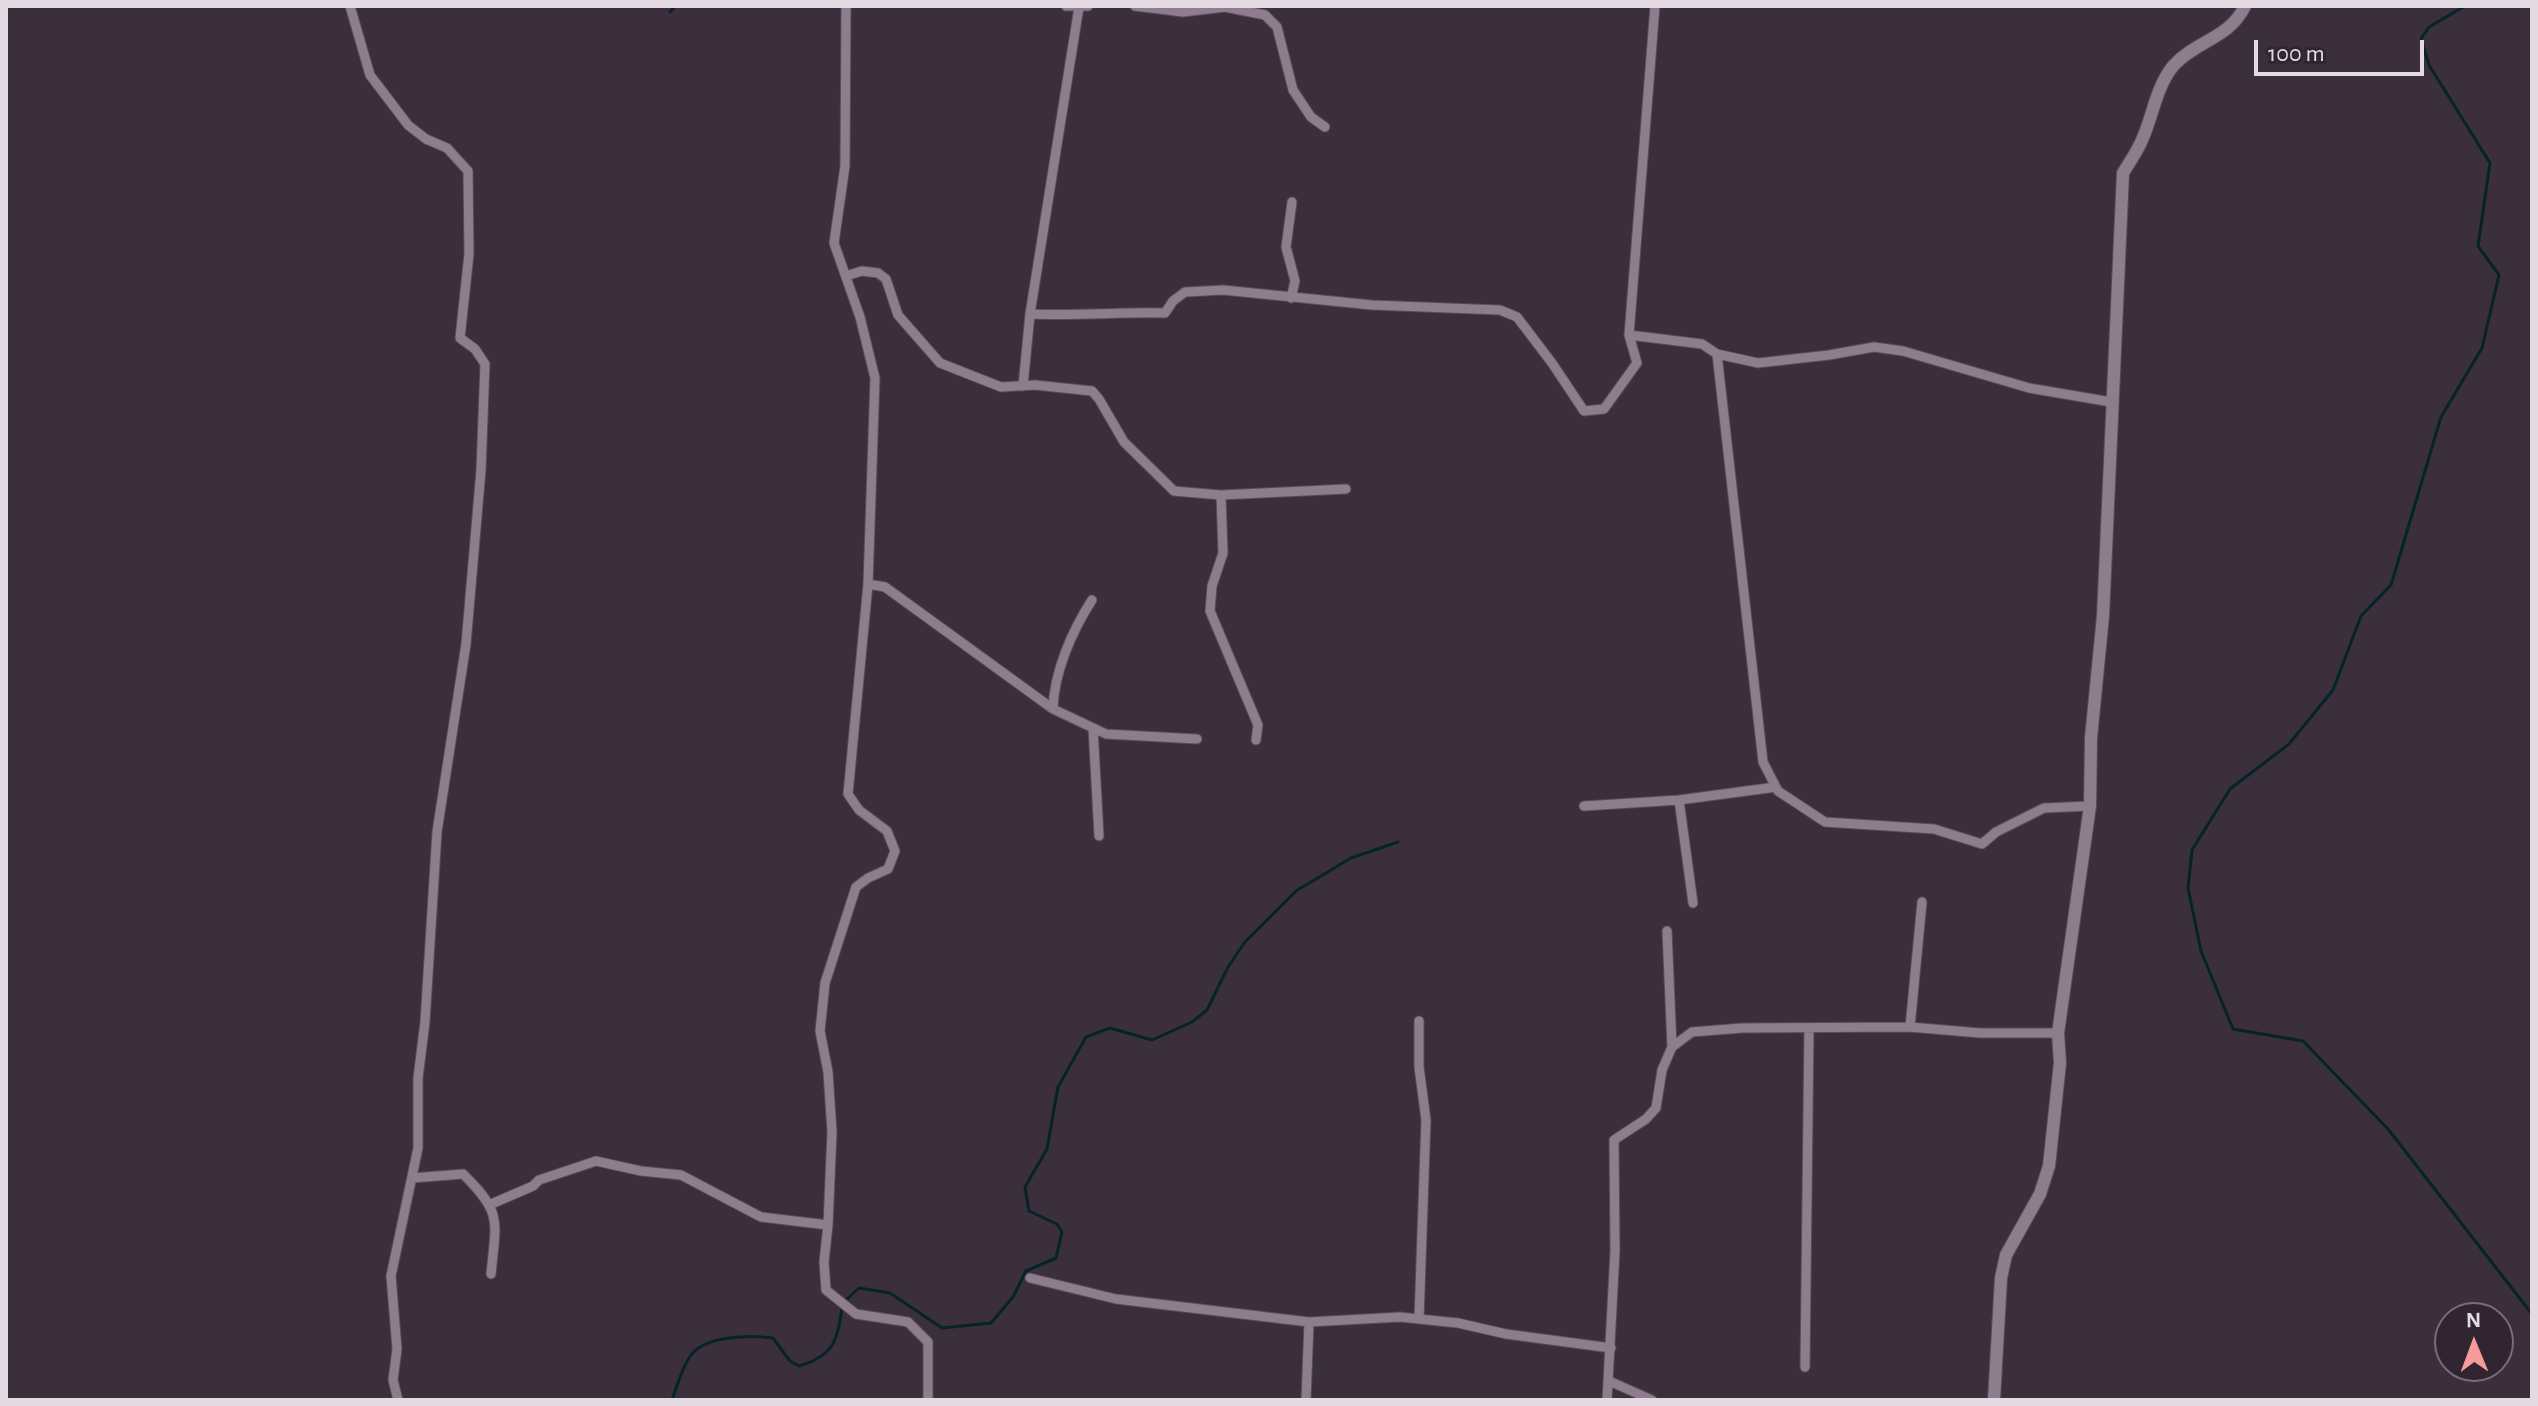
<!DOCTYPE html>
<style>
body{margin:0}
#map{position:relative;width:2538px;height:1406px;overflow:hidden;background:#3c2f3c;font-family:"Alegreya Sans",sans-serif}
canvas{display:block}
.frame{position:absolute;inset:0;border:8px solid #e3dae2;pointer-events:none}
.north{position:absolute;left:2434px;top:1302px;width:80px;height:80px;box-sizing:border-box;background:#322532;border:2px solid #796d78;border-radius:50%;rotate:359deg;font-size:22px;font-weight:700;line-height:32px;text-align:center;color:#e3dae2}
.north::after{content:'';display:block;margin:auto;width:28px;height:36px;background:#f59b9a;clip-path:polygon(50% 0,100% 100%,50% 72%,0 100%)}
.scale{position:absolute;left:2254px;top:40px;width:170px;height:36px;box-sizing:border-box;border:4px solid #e3dae2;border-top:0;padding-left:10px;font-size:24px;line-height:28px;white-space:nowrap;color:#e3dae2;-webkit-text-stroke:6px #322532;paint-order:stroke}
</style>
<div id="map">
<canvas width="2538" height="1406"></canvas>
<div class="frame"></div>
<div class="north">N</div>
<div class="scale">100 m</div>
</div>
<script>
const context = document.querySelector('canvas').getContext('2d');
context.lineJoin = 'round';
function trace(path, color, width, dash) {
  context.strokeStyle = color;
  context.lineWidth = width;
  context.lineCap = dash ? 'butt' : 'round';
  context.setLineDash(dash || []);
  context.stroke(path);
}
const stream = new Path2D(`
 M2465 6 2429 27 2421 39 2429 65 2490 163 2478 246 2499 275 2482 348 2441 417 2391 585 2361 616 2333 690 2289 744 2230 789 2192 850 2188 888 2201 951 2233 1029 2303 1041 2388 1129 2532 1314
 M670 12 675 6
 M845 1301 859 1288 890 1293 942 1328 991 1323 1013 1297 1026 1271 1056 1258 1062 1232 1057 1224 1029 1211 1025 1187 1047 1149 1058 1087 1086 1037 1110 1028 1152 1040 1192 1022 1207 1010 1228 967 1245 942 1296 891 1351 858 1398 842
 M672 1400C677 1387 681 1370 689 1358 702 1335 750 1335 773 1338L790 1361 799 1366C833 1356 838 1341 842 1307`);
const minor = new Path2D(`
 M350 6 370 75 408 125 426 139 447 148 468 171 469 254 460 338 475 349 485 364 481 470 466 644 437 832 425 1022 418 1078V1148L391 1276 397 1349 393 1380 398 1400
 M846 6 845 166 834 243 860 317 875 378 868 584 848 794 859 810 887 831 895 851 888 869 868 878 856 887 825 983 820 1031 828 1072 832 1132 828 1225 824 1262 826 1290 856 1314 908 1322 928 1342V1400
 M1066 6H1088
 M1135 6 1183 12 1225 7 1265 15 1277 27 1293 90 1311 117 1325 127
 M1655 6 1629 335 1702 344 1717 354 1763 762 1778 791 1825 822 1934 829 1982 844 1996 832 2044 808 2090 806
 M846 276 862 271 878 273 886 279 898 315 940 363 1001 387 1035 385 1092 391 1099 399 1124 442 1174 491 1221 495 1346 489
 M1291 298 1295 281 1286 247 1292 202
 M1030 314C1075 316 1120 312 1165 313L1173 301 1185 292 1223 290 1372 305 1500 310 1517 317 1552 363 1584 411 1604 409 1637 363 1629 335
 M1717 354 1758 363 1829 355 1874 347 1903 351 2029 388 2111 402
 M1023 386 1030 314 1079 7
 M1221 495 1223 553 1212 586 1210 611 1258 725 1256 740
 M868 584 885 587 1053 709 1106 734 1197 739
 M1053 709C1054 672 1072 631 1092 600
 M1093 728 1099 836
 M1679 800 1693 903
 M1584 806 1679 800 1776 787
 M1667 931 1672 1047
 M1910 1027 1922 902
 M412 1178 463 1174C503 1213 496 1221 491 1274
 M489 1205 533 1186 539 1180 596 1161 641 1171 681 1175 761 1217 828 1225
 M1030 1278 1116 1299 1309 1322 1400 1317 1419 1319 1458 1323 1506 1334 1611 1348
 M1419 1319 1426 1120 1419 1067V1021
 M1805 1367 1809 1029
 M1609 1381 1652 1400
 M1306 1400 1309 1322
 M1607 1400 1615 1251 1614 1140 1646 1119 1656 1108 1662 1070 1672 1047 1692 1032 1742 1028 1910 1027 1980 1033H2058`);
const tertiary = new Path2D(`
 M1994 1400 2001 1278 2006 1255 2040 1194 2049 1166 2060 1063 2058 1033 2090 806 2091 738 2103 616 2123 173C2129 163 2137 152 2142 140 2153 116 2156 86 2174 65 2197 40 2229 39 2245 6`);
trace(stream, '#05242a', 3);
trace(minor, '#594e58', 11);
trace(tertiary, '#594e58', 14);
trace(minor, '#8e7e8d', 9);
trace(tertiary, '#8e7e8d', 12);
</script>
